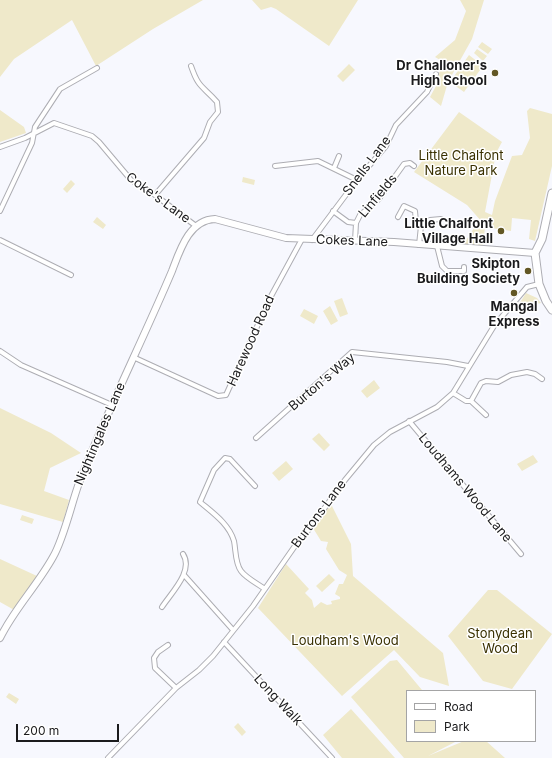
<!DOCTYPE html>
<style>
body{margin:0}
#map{position:relative;width:552px;height:758px;overflow:hidden;background:#f7f8fe;font-family:Inter,sans-serif}
canvas{display:block}
.legend{position:absolute;left:406px;top:690px;width:130px;height:52px;box-sizing:border-box;background:#fff;border:1px solid #a4a4a5;margin:0;padding:5px 7px;list-style:none;font-size:12px;color:#1b1b1d}
.legend li{display:flex;align-items:center;gap:8px;height:20px}
.legend b{width:20px;border:1px solid #a4a4a5}
.scale{position:absolute;left:16px;top:724px;width:103px;height:18px;box-sizing:border-box;border:2px solid #1b1b1d;border-top:0;padding-left:5px;font-size:12px;line-height:14px;white-space:nowrap;color:#1b1b1d;-webkit-text-stroke:3px #fff;paint-order:stroke}
</style>
<div id="map">
<canvas width="552" height="758"></canvas>
<ul class="legend">
<li><b style="height:5px;background:#fff"></b>Road</li>
<li><b style="height:11px;background:#efe9ca"></b>Park</li>
</ul>
<div class="scale">200 m</div>
</div>
<script>
const context = document.querySelector('canvas').getContext('2d');
context.lineJoin = 'round';
function paint(path, color) {
  context.fillStyle = color;
  context.fill(path, 'evenodd');
}
function trace(path, color, width, dash) {
  context.strokeStyle = color;
  context.lineWidth = width;
  context.lineCap = dash ? 'butt' : 'round';
  context.setLineDash(dash || []);
  context.stroke(path);
}
function label(font, color, halo, rows, align = 'center') {
  context.font = font + ' Inter,sans-serif';
  context.lineWidth = 3;
  context.setLineDash([]);
  context.textBaseline = 'middle';
  context.strokeStyle = halo;
  context.fillStyle = color;
  for (const [text, x, y, turn = 0] of rows) {
    context.save();
    context.translate(x, y);
    context.rotate((+turn || 0) * Math.PI / 180);
    context.textAlign = isNaN(turn) ? turn : align;
    if (halo) context.strokeText(text, 0, 0);
    context.fillText(text, 0, 0);
    context.restore();
  }
}
const green = new Path2D(`
 M0 0H203L153 29 96 66 72 20 14 59 0 77Z
 M252 0H358L329 46 276 9 271 7 261 10Z
 M460 0H484L472 39 448 82 441 106 430 97 436 86 442 61 435 57 455 40 466 11Z
 M482 42 492 49 488 54 478 47Z
 M477 49 487 56 483 61 474 53Z
 M469 55 483 66 464 92 450 82Z
 M349 64 355 70 343 82 337 76Z
 M530 108 552 114V166L535 241 529 239 531 220 512 218 511 231 485 227 483 246 463 245 476 225 482 222 467 205 414 172 459 112 502 142 496 153 485 212 492 215 495 201 512 156 522 155 530 138 527 111Z
 M0 110 24 127 26 133 0 142Z
 M243 177 255 180 254 185 242 182Z
 M71 180 75 184 67 193 63 189Z
 M97 217 106 225 103 229 93 222Z
 M526 293 537 298 541 303 531 305 524 313 516 304 521 301Z
 M342 298 348 314 340 317 334 301Z
 M330 306 338 321 331 325 323 311Z
 M304 309 318 316 314 324 300 316Z
 M374 380 380 388 367 398 361 391Z
 M0 408 51 433 81 453 50 468 44 491 69 500 63 522 0 504Z
 M319 433 330 445 324 451 312 439Z
 M533 455 538 462 522 471 517 464Z
 M286 461 293 469 279 481 272 473Z
 M331 504 351 544 353 576 443 653 449 686 420 677 394 650 342 696 258 608 286 564 309 589 305 593 312 600 314 608 321 602 327 605 332 604 331 601 340 599V597L335 594 339 584H343L347 575 339 570 326 549 328 542 321 541 313 528Z
 M22 515 34 519 32 524 20 520Z
 M0 559 37 576 16 611 0 602Z
 M329 574 335 580 322 592 316 586Z
 M488 590H497L552 634 512 689 483 681 448 636Z
 M397 660 422 690 427 691H407V741H457L428 756 464 741H486L505 758H404L351 697 390 661Z
 M9 693 19 699 16 704 6 697Z
 M351 709 395 758H342L323 735Z
 M238 723 246 732 242 736 234 727Z`);
const minor = new Path2D(`
 M0 147 25 138 54 123 92 136 99 142 131 180 155 195 196 226
 M275 166 318 161 357 180
 M334 168 339 156
 M155 195 204 138 210 122 218 112 217 102C202 85 199 89 191 66
 M0 211 32 143 35 127 60 89 97 68
 M333 211 348 222 356 223
 M398 217 404 206 415 211 416 222 421 226
 M0 240 71 275
 M312 240 357 180 386 146 396 125 427 92 436 74
 M355 241 356 223 360 215 378 200 404 164 410 163 414 166
 M419 245 421 226 430 220 441 219
 M437 246 442 266 447 271H464V267
 M0 351 21 365 112 405
 M133 357 218 396 226 395 270 298 302 239
 M453 393 466 401H471L481 383 486 381 498 382 511 375 527 372 535 374 542 379
 M471 401 486 415
 M409 421 521 554
 M256 438 352 352 447 362 468 366
 M255 486 230 459 225 458 214 470 200 502C213 513 229 524 234 541 236 551 235 563 241 571 246 578 258 584 265 589
 M184 575 233 630
 M162 607C171 593 194 571 183 554
 M224 642 332 758
 M168 645 158 652 154 658 155 668 176 688
 M108 758 176 688 199 670 213 656 253 606 297 543 307 532 345 480 374 445 390 432 437 407 453 393 494 326 527 287 539 284`);
const secondary = new Path2D(`
 M0 638C14 609 37 586 53 557 64 538 71 505 79 483 107 411 142 342 172 271 180 250 189 220 215 219L286 238 394 242 535 253`);
const primary = new Path2D(`
 M552 193 542 239 535 253 539 284 546 301 552 310`);
const markers = [
 [495,73,4,"#625724"],
 [501,231,4,"#625724"],
 [528,271,4,"#625724"],
 [514,293,4,"#625724"]
];
const poiNames = [
 ["Dr Challoner's",487,66],
 ["High School",487,81],
 ["Little Chalfont",493,224],
 ["Village Hall",493,239],
 ["Skipton",520,264],
 ["Building Society",520,279],
 ["Mangal",514,307,"center"],
 ["Express",514,322,"center"]
];
const parkNames = [
 ["Little Chalfont",461,156],
 ["Nature Park",461,171],
 ["Stonydean",500,634],
 ["Wood",500,649],
 ["Loudham's Wood",345,641]
];
const streetNames = [
 ["Snells Lane",367,166,-53],
 ["Linfields",378,196,-50],
 ["Coke's Lane",158,198,36],
 ["Cokes Lane",352,241,2],
 ["Harewood Road",251,341,-66],
 ["Burton's Way",322,382,-40],
 ["Nightingales Lane",100,434,-67],
 ["Loudhams Wood Lane",465,488,50],
 ["Burtons Lane",319,514,-53],
 ["Long Walk",278,700,47]
];
paint(green, '#efe9ca');
trace(minor, '#adadb3', 6);
trace(secondary, '#adadb3', 8);
trace(primary, '#adadb3', 9);
trace(minor, '#fff', 4);
trace(secondary, '#fff', 6);
trace(primary, '#fff', 7);
for (const [x, y, r, color] of markers) {
  const dot = new Path2D();
  dot.arc(x, y, r, 0, 2 * Math.PI);
  context.fillStyle = color;
  context.fill(dot);
  trace(dot, '#fff', 1.5);
}
label('bold 13px', '#1b1b1d', '#fff', poiNames, 'right');
label('13px', '#393000', '#fff', parkNames);
label('13px', '#1b1b1d', '#fff', streetNames);
</script>
